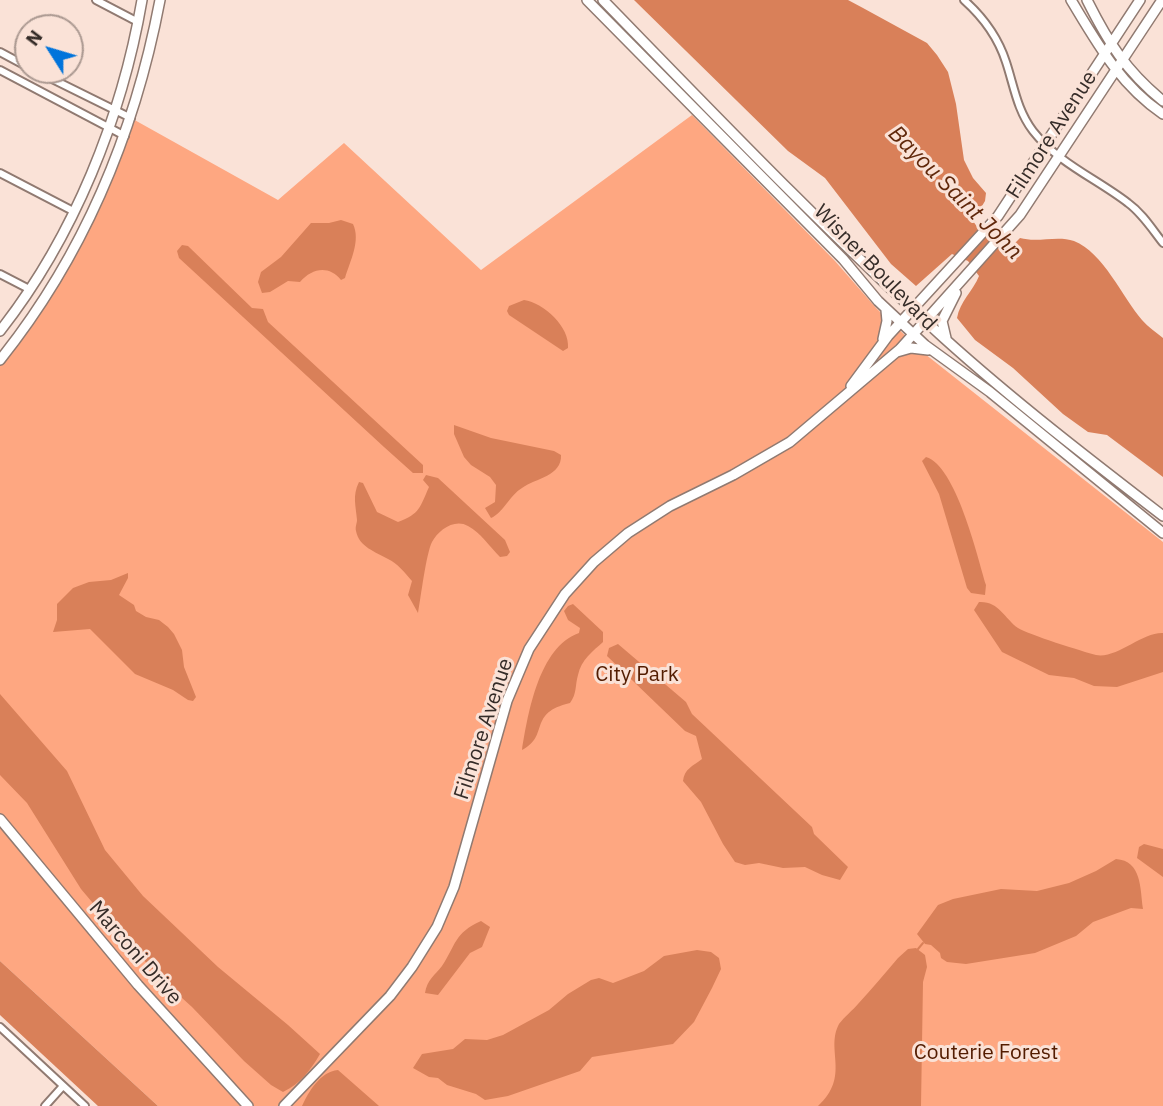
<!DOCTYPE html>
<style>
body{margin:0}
#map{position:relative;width:1163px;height:1106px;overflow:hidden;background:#fae2d7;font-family:"IBM Plex Sans",sans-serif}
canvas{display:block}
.north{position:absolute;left:14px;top:14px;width:70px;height:70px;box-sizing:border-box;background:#fae2d7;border:2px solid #ab9991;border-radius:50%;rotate:307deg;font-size:19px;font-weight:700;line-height:28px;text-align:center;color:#352c28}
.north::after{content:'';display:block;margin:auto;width:24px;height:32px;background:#0174db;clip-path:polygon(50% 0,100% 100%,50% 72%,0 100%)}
</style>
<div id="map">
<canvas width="1163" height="1106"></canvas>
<div class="north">N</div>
</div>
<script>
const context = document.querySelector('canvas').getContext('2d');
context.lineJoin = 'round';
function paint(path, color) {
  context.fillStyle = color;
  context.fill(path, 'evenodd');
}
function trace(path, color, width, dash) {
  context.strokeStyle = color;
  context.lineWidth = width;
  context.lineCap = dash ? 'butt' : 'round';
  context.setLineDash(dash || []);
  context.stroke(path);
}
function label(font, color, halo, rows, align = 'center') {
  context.font = font + ' "IBM Plex Sans",sans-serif';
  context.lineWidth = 6;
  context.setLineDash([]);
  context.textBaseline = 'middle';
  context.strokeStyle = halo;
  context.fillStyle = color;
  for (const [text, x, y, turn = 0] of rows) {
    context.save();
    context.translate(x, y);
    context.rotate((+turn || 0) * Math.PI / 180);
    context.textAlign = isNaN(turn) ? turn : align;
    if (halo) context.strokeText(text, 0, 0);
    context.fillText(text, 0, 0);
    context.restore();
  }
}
const green = new Path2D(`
 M692 115 835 261 877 309 925 354 1163 542V1106H158L0 961V360L69 259 131 118 278 200 344 143 481 270Z`);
const water = new Path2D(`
 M634 0H848L863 8 927 43 937 55 948 72 956 104 964 160 973 178 986 193 985 201 973 221 980 231 1000 249 1010 248 1020 238C1038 243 1057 235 1074 241 1103 252 1123 298 1142 320 1148 327 1156 332 1163 338V477L1107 435 1088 432 1063 414 1013 368 975 340 957 318C960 301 973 291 979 276L968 261 952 254 916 286 891 264 825 178 788 151Z
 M341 220 353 224C361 241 350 261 345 278L341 280C329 265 312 268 300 282L288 281 270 292 262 293 258 282 261 272 281 257 311 223H329Z
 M182 245 188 246 252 308 263 309 268 322 423 465V473H413L384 447 179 258 177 251Z
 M524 300C544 303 570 327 568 348L563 351 509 315 507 311 509 306Z
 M454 425 491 438 554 451 561 455C562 476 536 478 522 488 510 495 503 513 491 518L485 508 495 502 496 485 490 477 471 465 464 457 454 434Z
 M926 457C956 466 977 555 986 585L985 595 971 593 967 588 939 494 922 461Z
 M426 475 438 478 505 540 510 552 507 556 500 557C490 547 480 532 468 526 455 518 438 530 432 542 426 554 421 597 418 613L408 595 412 581C405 573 397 563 388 559 376 552 359 547 356 531 355 527 357 523 357 520 356 506 352 496 359 482L363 483 377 512 398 522C420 514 420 507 429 487L423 480Z
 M128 573V578L119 595 134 605 136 611 146 617 159 620 168 627 174 634 182 650 184 667 196 697 193 701 188 700 173 690 135 674 90 629 53 632 57 620V604L73 588 89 582 111 580Z
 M979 602C999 601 1004 618 1018 628 1027 634 1084 652 1096 655 1117 659 1142 632 1163 633V672L1117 687 1094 686 1074 678 1049 675 1002 652 974 610Z
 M573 604 603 632V642C593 651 581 660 578 675 575 685 577 694 570 703 527 713 550 736 522 750 528 713 539 647 579 633L580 628 568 620 564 611 568 606Z
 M618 644 686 702 692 714 812 827 814 834 848 867 840 880 822 875 805 867 783 868 759 863 745 865 735 862 723 844 701 802 683 781C684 769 693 766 702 759L696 736 685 731 607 656 609 648Z
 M0 694 67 771 105 850 143 896 218 967 288 1025 320 1054C310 1071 301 1083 283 1092L271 1085 244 1061 192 1007 160 978 97 908 81 889 27 803 0 775Z
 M1144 844 1163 849V877L1137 858 1139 847Z
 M1116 859C1142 861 1140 888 1143 909L1131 908 1093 922 1076 936 1035 953 966 964 947 962 941 958 940 953 931 945 925 944 917 934 938 905 953 899 1001 889 1037 891 1069 883 1096 871Z
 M481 921 490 927 482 947 470 953 438 995 425 993C427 980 435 975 442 966 456 945 454 933 481 921Z
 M916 948 925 955 927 967 923 982 921 1106H818C851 1076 825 1050 839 1024 844 1017 853 1010 858 1004 872 989 885 973 898 958L908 949Z
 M697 950 711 952 719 958 721 969 712 988 694 1022 673 1044 592 1057 580 1071 508 1096 485 1100 476 1094 447 1085 438 1078 429 1077 413 1068 422 1054 453 1049 465 1039 487 1040 503 1035 549 1010 568 994 591 980 599 978 613 983 644 971 664 956Z
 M0 961 158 1106H98L0 1015Z
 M338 1070 379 1106H302C309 1091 320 1072 338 1070Z`);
const stream = new Path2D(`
 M918 949 923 943`);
const street = new Path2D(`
 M96 0 138 22
 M964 0C983 17 998 37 1006 62 1014 86 1017 110 1033 131 1058 163 1097 179 1128 203 1142 213 1152 229 1163 243
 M0 52 28 67
 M0 70 125 136
 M34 70 131 118
 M0 173 73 211
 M0 274 29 289
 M0 1027 85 1106
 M45 1106 63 1086`);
const secondary = new Path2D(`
 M587 0 843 259 878 301 925 345 990 392 1163 533
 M603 0C715 115 826 231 945 339 1015 402 1089 459 1163 516
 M1071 0C1097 43 1120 85 1163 114
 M1087 0C1108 42 1126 71 1163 101
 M0 331C74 237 122 117 142 0
 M946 338 942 321 956 293
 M883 339 887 321 886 310
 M897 352 911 348 928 350
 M0 360C84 255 135 132 160 0
 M851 386 888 336 998 216 1140 0
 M0 819 138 985 248 1106
 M284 1106 390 996 412 967 437 927 454 887 507 701 529 649 565 594 594 562 628 533 670 506 733 475 790 442 900 349 1020 215 1162 0`);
const streetNames = [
 ["Filmore Avenue",1052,135,-57],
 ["Wisner Boulevard",875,268,46],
 ["Filmore Avenue",484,729,-72],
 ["Marconi Drive",135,953,49]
];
const parkNames = [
 ["City Park",637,675],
 ["Couterie Forest",986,1053]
];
const waterNames = [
 ["Bayou Saint John",955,193,45]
];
paint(green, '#fea781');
paint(water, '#d98059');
trace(stream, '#d98059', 2);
trace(street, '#907a71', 10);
trace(secondary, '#907a71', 12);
trace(street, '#fff', 6);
trace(secondary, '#fff', 9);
label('21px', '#352c28', '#fae2d7', streetNames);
label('21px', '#531c00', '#fae2d7', parkNames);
label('italic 23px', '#61280b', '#fae2d7', waterNames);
</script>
